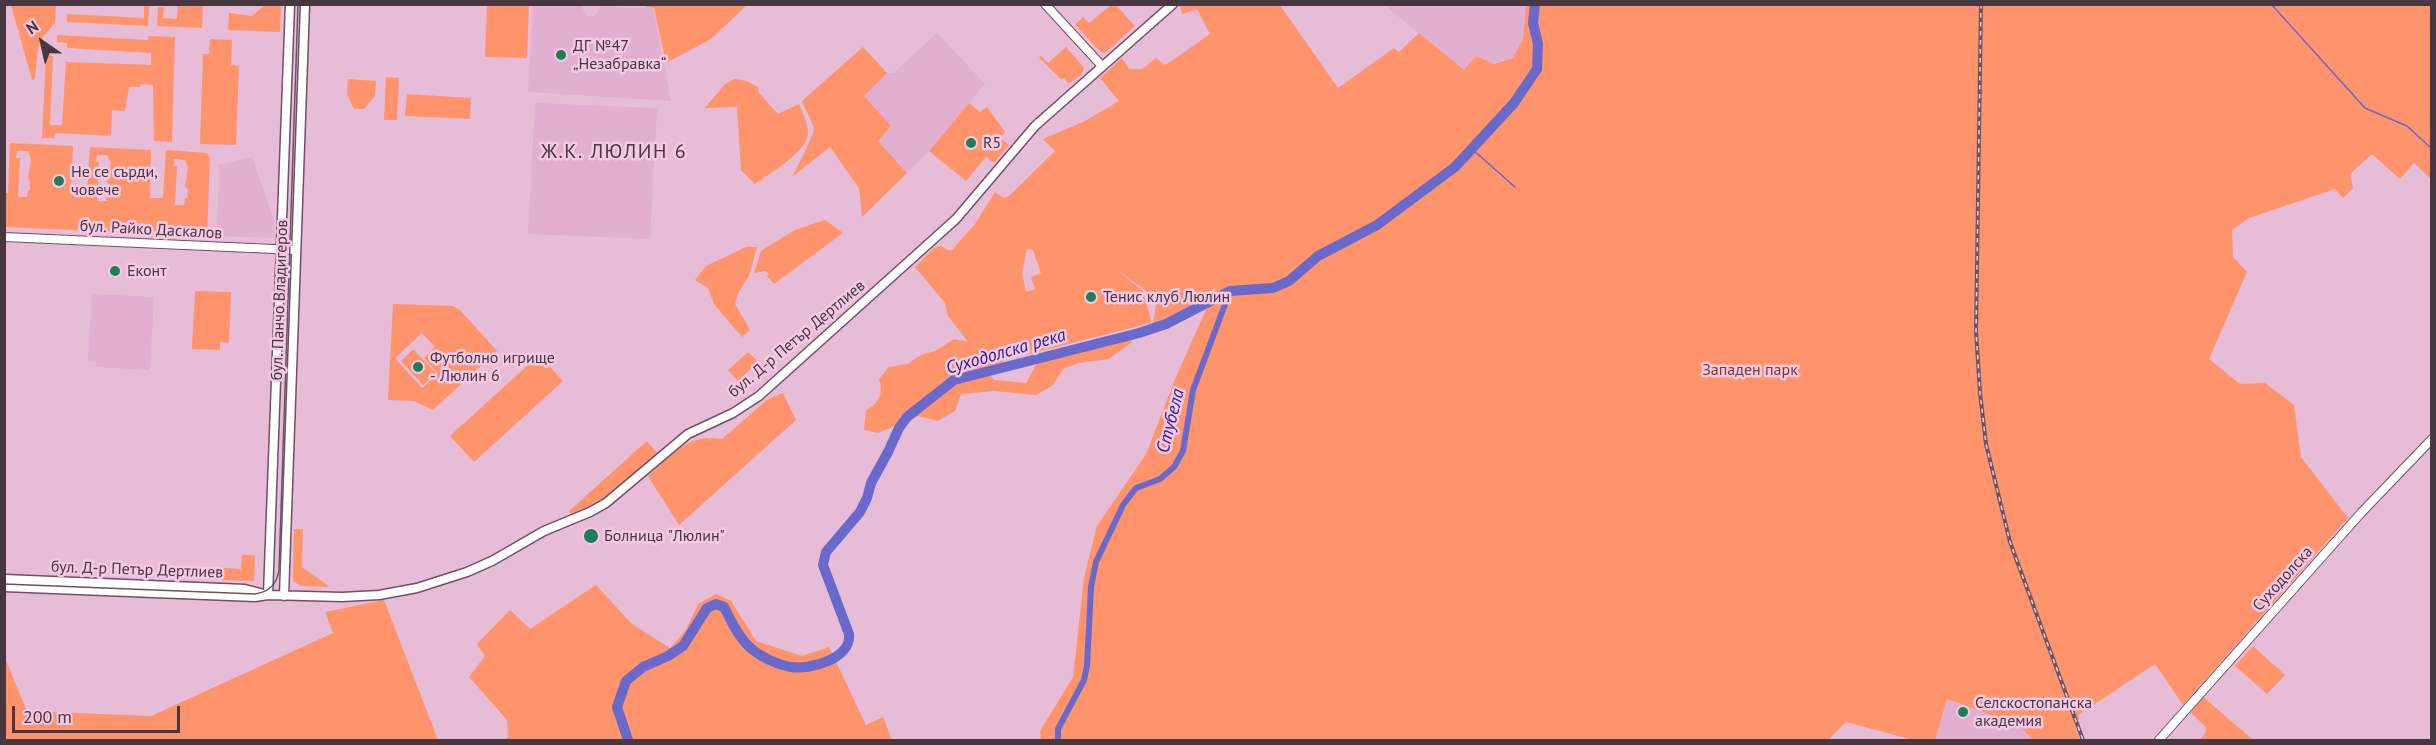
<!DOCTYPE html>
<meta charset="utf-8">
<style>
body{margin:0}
#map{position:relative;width:2436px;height:745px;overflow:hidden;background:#e7bcd7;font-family:"PT Sans",sans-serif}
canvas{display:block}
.frame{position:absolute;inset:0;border:6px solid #483641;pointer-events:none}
.north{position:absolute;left:12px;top:12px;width:60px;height:60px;-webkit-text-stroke:4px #f4c9e4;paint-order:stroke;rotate:326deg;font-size:16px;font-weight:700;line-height:24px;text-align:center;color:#483641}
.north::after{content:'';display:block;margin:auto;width:21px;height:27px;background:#483641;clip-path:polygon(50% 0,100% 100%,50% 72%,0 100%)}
.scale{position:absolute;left:12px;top:706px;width:168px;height:27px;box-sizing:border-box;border:3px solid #483641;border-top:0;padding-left:8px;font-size:18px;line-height:21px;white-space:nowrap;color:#483641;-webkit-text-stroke:4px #f4c9e4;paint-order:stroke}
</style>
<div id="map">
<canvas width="2436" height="745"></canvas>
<div class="frame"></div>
<div class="north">N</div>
<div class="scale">200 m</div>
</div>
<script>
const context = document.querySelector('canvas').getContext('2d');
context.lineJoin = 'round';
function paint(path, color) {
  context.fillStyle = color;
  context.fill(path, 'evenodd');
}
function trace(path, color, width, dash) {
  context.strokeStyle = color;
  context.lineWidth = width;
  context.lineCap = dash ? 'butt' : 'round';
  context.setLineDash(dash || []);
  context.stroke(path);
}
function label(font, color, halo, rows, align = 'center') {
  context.font = font + ' "PT Sans",sans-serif';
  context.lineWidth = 5;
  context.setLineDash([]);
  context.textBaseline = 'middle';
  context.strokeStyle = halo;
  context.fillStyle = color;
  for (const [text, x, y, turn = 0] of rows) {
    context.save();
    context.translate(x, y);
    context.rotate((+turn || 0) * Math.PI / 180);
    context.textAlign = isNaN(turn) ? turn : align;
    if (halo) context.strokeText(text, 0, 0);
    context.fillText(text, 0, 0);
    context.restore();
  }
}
const built = new Path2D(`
 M1391 4 1526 5 1523 39 1513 58 1464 70 1388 8Z
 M533 5 582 6 585 15 590 17 596 15 600 7 653 8 671 101 528 92Z
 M937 33 985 84 929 151 907 173 878 141 891 126 863 96 887 73H893Z
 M535 103 657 108 650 239 528 234Z
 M252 157 274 220 273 238 217 236 219 165Z
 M92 294 154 297 150 370 96 367V361L88 360Z
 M1947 699 2019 725 2033 740H1935Z`);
const green = new Path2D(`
 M266 4 281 5 280 32 228 30 229 13 252 16Z
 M646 4H747V5L711 39 666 63 654 8 646 7Z
 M1115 4 1135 26 1106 52 1102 53 1075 25 1083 17 1089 23 1111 5Z
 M11 5H56L55 23 42 38 38 49 35 79 32 80Z
 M138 5H149L148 26 67 22V14L144 18V6Z
 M178 5H203L202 28 157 26 158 7H164L163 18 177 19Z
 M487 5H529L527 58 485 57Z
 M1180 5H1280L1338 88 1394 48 1399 52 1419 33 1464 70 1476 56 1494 64 1513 58 1523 39 1526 5H2431V179L2414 163 2400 179 2372 154 2350 174 2353 188 2343 198 2335 189 2249 218 2232 230 2233 257 2247 272 2209 359 2240 384 2265 383 2294 405 2301 457 2348 518 2183 705 2155 664 2078 715 2079 719 2074 723 2080 740H2033L2019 725 1947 699 1935 740H1913L1846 722 1828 740H1041L1040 731 1073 677 1084 578 1097 526 1146 454 1176 377 1216 287C1196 301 1180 317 1153 324L1156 304 1145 290 1117 270 1143 291C1145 303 1150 312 1151 323L1005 360 989 374 994 380 1026 383 1037 363 1131 338 1132 342 1109 359 1079 363 1063 369 1053 385 1036 395 994 391 961 394 955 411 938 421 919 416 878 433 864 430 866 411C879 402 884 394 879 379L889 367 907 364 921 355 935 351 954 339 968 342 948 316 945 303 915 267 934 248 941 246 947 250H952L975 224 995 192 1004 198 1009 196 1055 151 1043 139 1085 121 1119 101 1100 78 1122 58 1129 69H1142L1156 58 1165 65C1181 55 1194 45 1210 34L1197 9 1182 14ZM1027 249 1033 250 1041 273 1031 277 1035 289 1026 292 1022 273Z
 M57 35 148 40V36L175 37 172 142 154 141 153 85 141 84 140 87H129L125 111 112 110 111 136 55 133 54 138H42L46 55 53 56 50 125H62L66 62 151 65V53L67 48V43L57 42Z
 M210 39 232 40 231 65 239 66 236 145 200 144 203 54H209Z
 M863 47 887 73 864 96 891 126 878 141 907 173 862 217 859 188 830 147 792 177C796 170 814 134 814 129 812 120 805 110 802 101Z
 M1066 47 1084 68 1082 74 1069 84 1064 78 1061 79 1039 58 1041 56 1048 63Z
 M386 77 399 78 397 120H384Z
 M348 79 376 81 375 96 364 109H354L347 94Z
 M735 79 747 81 758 87 759 93 778 114 799 104C803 115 812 129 806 141 799 156 769 174 755 184L741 170 737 107 705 108 725 84Z
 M407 94 471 98 470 119 405 116Z
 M969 103 980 112 987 107 1005 132 1000 138 1009 145 994 163 986 157 966 181 929 151Z
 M10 143 73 146 71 195H87L90 147 151 150 150 198H163L166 150 207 153 210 158 207 236 5 227V193H8ZM17 151H28L31 159 28 178 30 181V190H28L27 197H18L20 158H16ZM97 155H107L111 163 107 182 110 186 109 194H107L106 201H97L99 162H96ZM174 159 185 160 188 167 185 186 188 190 187 198H185L184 205H175L177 166H174Z
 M825 220 843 233 774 284 767 276 769 274 766 271 754 273 761 251 795 230Z
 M746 247H757L749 276 738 293 735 304 750 330 742 337 714 304 708 288 695 280 706 266Z
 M195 291 231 292 229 343 220 342V350L192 349Z
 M393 304 453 306 460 310 497 351 433 410 414 401 388 400ZM422 333 435 347 424 358 438 374 422 388 395 358Z
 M413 349 436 373 423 385 401 361Z
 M748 352 758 362 738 381 728 370Z
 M539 355 563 381 474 462 450 436Z
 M783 393 796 420 679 525 648 476C672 455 688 433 722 439L768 399Z
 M647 441 658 454 605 501 572 517 569 511Z
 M294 529H303L302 567 326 584 329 587 301 586 293 581Z
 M242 555H255L254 581 223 580 224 568 241 569Z
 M596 585 632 624 670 648 686 630 698 604 716 594 731 601 756 641 802 656 829 647 866 725 883 717 892 740H504L508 737 507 720 469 677 485 656 477 644 510 610 530 629Z
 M384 600 438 740H5V658L27 711 151 716 333 633 325 612Z
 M2253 646 2285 675 2267 694 2235 666Z
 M2200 694 2253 740H2200L2206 732V727L2187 709Z`);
const stream = new Path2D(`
 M2271 4 2365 108 2407 126 2432 149
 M1472 149 1515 187`);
const canal = new Path2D(`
 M1058 740V729L1084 680 1087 666 1091 587 1096 562 1123 505 1136 488 1160 479 1174 467 1183 451 1193 390 1230 291`);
const river = new Path2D(`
 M628 740 617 707 626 681 643 667 668 656 683 646 707 608 716 604 724 607C731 621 740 640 753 650 763 658 779 665 791 667 811 670 852 658 849 634L823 565 826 552 860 512 867 498 871 483 888 452 899 428 907 417 954 380 1139 333 1166 324 1230 291 1273 288 1289 281 1318 256 1377 225 1455 167 1514 103 1537 69 1538 44 1533 23 1535 4`);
const tertiary = new Path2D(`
 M1045 4 1102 66
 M4 237 296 250
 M2159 740 2361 513 2432 439`);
const secondary = new Path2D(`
 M4 579 245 589 264 594
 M4 587 255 597 268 595 342 597 379 595 417 588 467 572 492 561 544 531 590 512 606 503 688 434 733 413 759 396 956 219 1035 126 1173 4
 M268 595 290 4
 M284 596 305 4`);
const tram = new Path2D(`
 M4 584 255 594C269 592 277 584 279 570L298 4`);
const rail = new Path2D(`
 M1981 4 1976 331 1980 393 1986 444 2010 542 2083 740`);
const markers = [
 [561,55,6,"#1d7e55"],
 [971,143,6,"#1d7e55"],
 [59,181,6,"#1d7e55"],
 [115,271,6,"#1d7e55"],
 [1091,297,6,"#1d7e55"],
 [418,367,6,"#1d7e55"],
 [591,536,8,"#1d7e55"],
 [1963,712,6,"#1d7e55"]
];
const poiNames = [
 ["ДГ №47",573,46],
 ["„Незабравка“",573,64],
 ["R5",983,143],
 ["Не се сърди,",71,172],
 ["човече",71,190],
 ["Еконт",127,271],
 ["Тенис клуб Люлин",1103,297],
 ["Футболно игрище",430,358],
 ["- Люлин 6",430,376],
 ["Болница \"Люлин\"",604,536],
 ["Селскостопанска",1975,703],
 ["академия",1975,721]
];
const streetNames = [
 ["бул. Райко Даскалов",151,230,3],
 ["бул. Панчо Владигеров",280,300,-88],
 ["бул. Д-р Петър Дертлиев",797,339,-40],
 ["бул. Д-р Петър Дертлиев",137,570,2],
 ["Суходолска",2283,579,-48]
];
const parkNames = [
 ["Западен парк",1750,370]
];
const waterNames = [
 ["Суходолска река",1006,352,-16],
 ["Стубела",1171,421,-76]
];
const quarterNames = [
 ["Ж.К. ЛЮЛИН 6",614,152]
];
paint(built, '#e1afcf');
paint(green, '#ff936c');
trace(stream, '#6869cb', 1.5);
trace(canal, '#6869cb', 6);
trace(river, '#6869cb', 10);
trace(tertiary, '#734e66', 10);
trace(secondary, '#734e66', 11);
trace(tertiary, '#fff', 8);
trace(secondary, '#fff', 8);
trace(tram, '#6b5462', 1.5);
trace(rail, '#6b5462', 4);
trace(rail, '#f4c9e4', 1.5, [4.5]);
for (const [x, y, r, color] of markers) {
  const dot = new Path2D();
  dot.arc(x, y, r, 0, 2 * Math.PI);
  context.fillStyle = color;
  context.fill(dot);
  trace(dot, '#f4c9e4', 2);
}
label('16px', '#483641', '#f4c9e4', poiNames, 'left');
label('16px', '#483641', '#f4c9e4', streetNames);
label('16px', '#833b20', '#f4c9e4', parkNames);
label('italic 18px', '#30178f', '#f4c9e4', waterNames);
context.letterSpacing = '1.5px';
label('20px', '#483641', '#f4c9e4', quarterNames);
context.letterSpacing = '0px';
</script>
